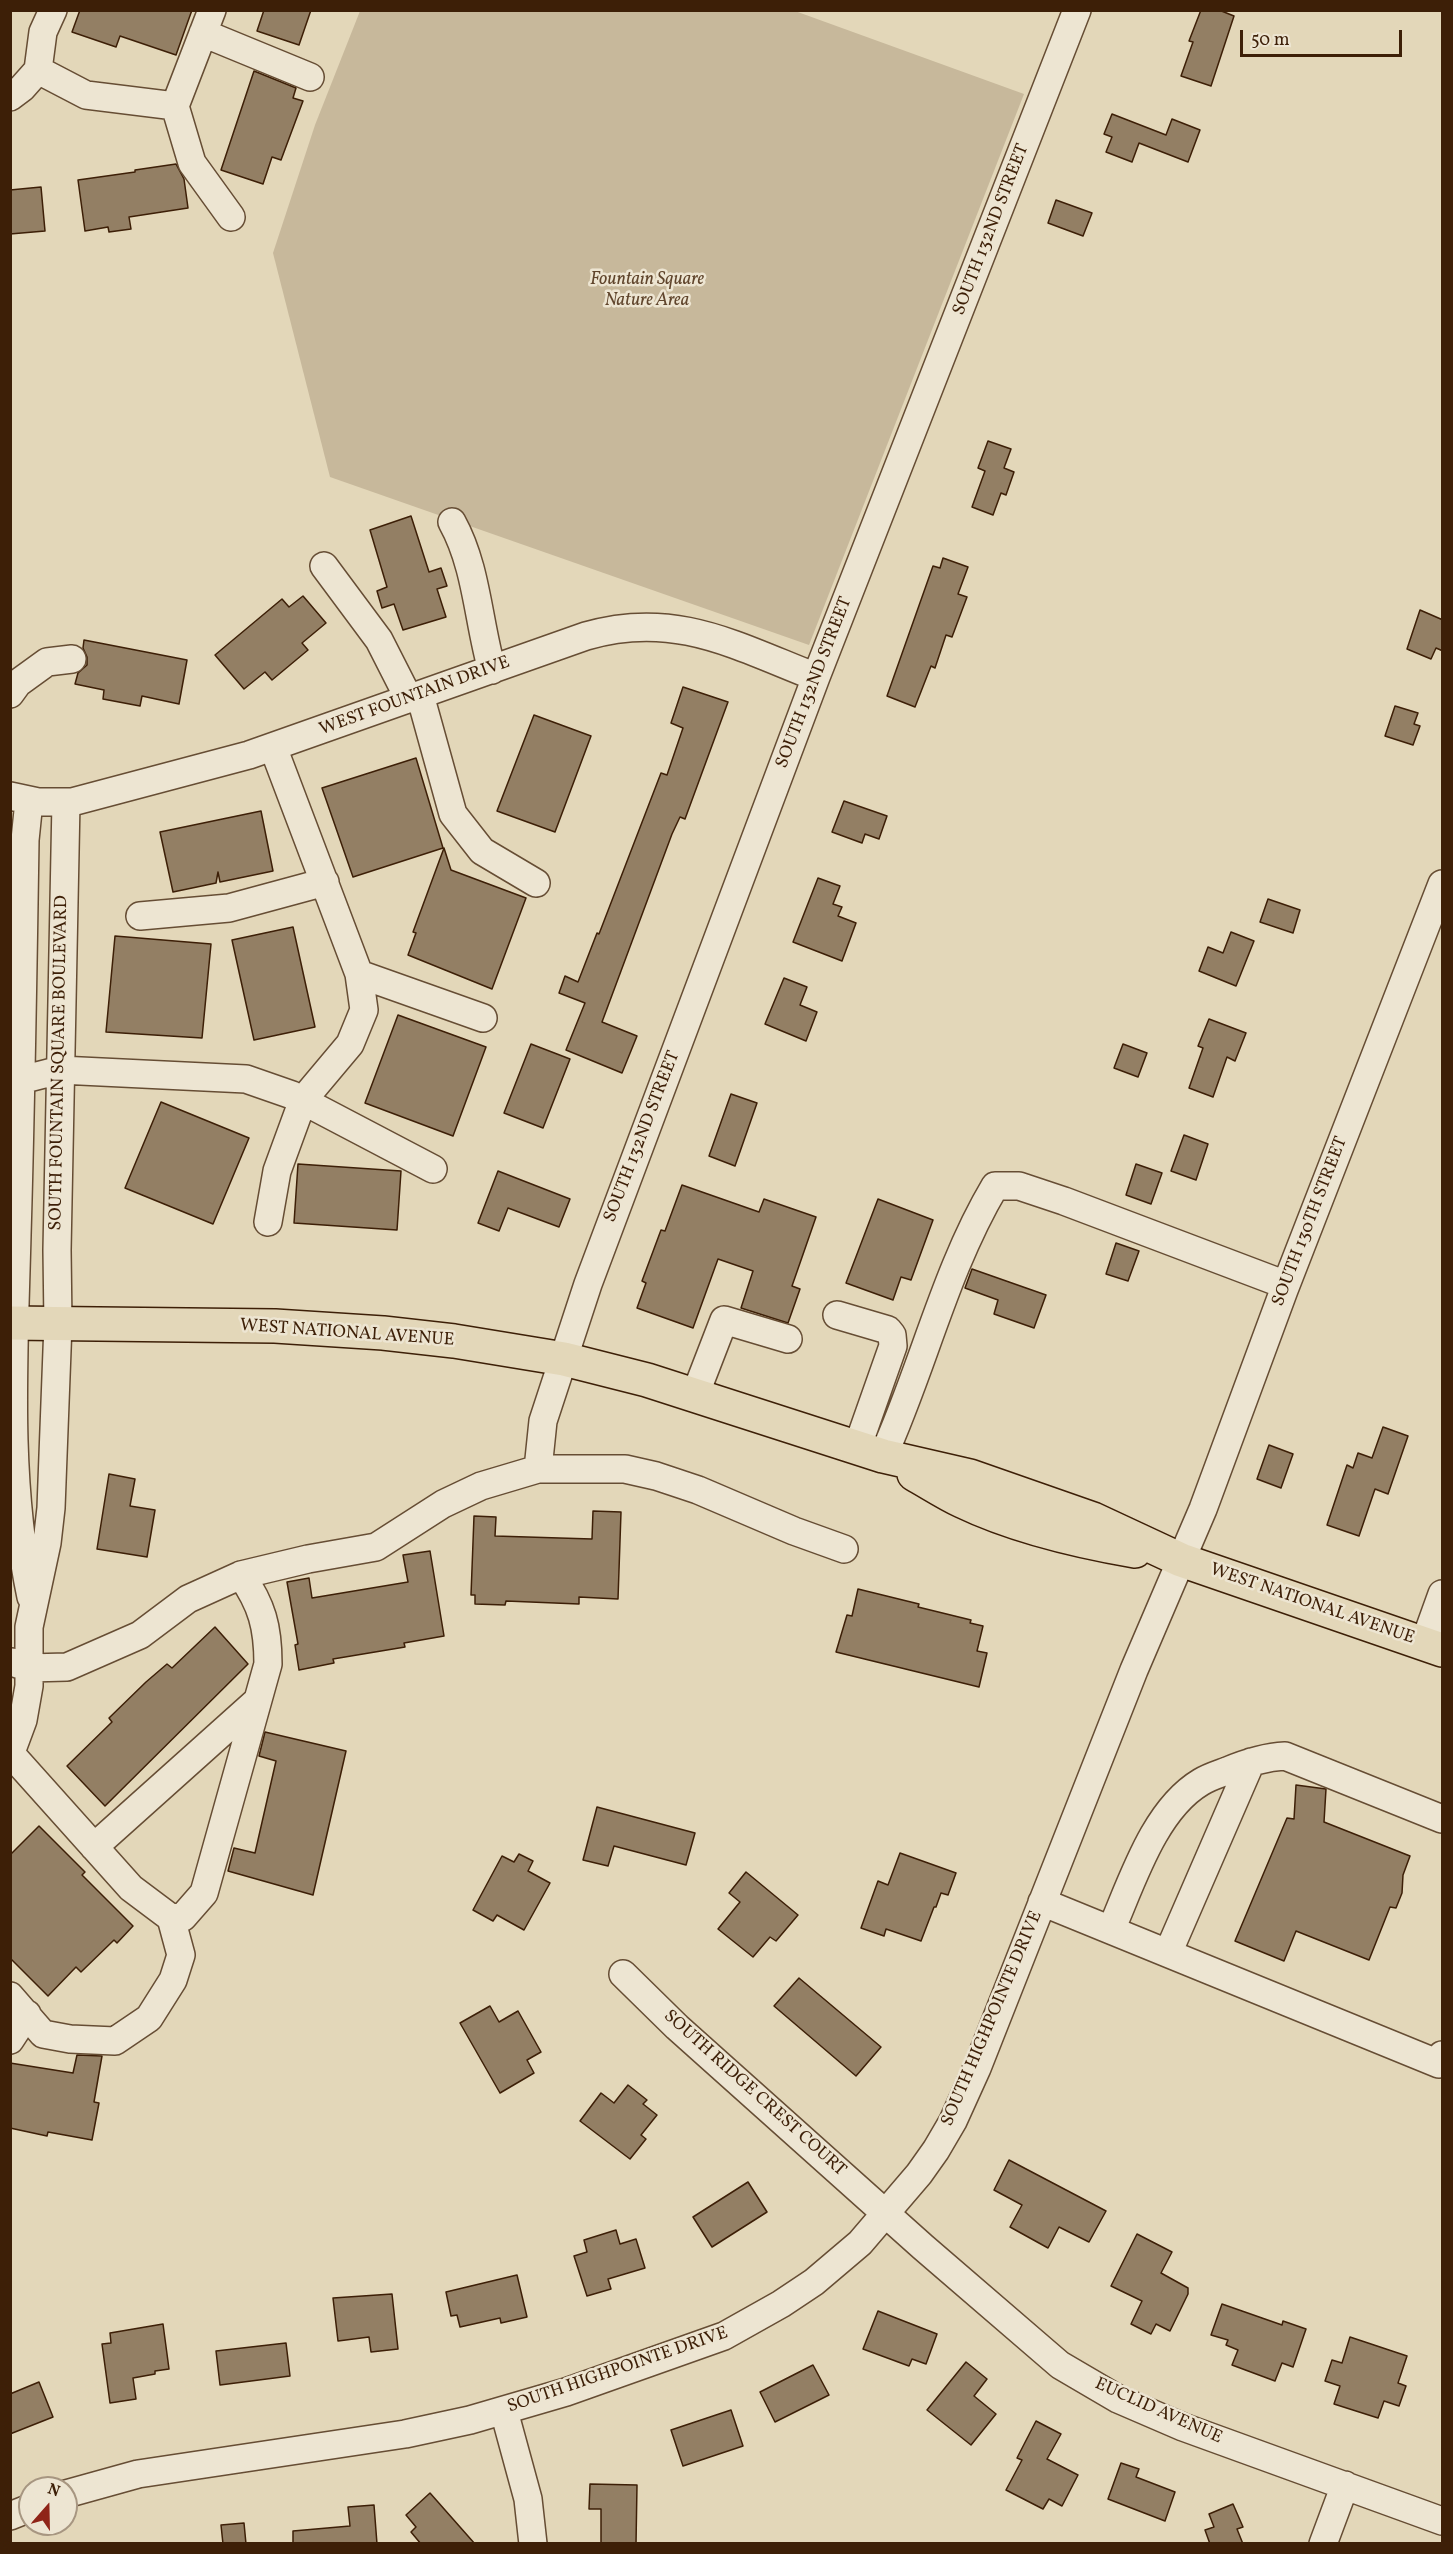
<!DOCTYPE html>
<style>
body{margin:0}
#map{position:relative;width:1453px;height:2554px;overflow:hidden;background:#e3d7b9;font-family:Vollkorn,serif}
canvas{display:block}
.frame{position:absolute;inset:0;border:12px solid #3d1f07;pointer-events:none}
.north{position:absolute;left:18px;top:2476px;width:60px;height:60px;box-sizing:border-box;background:#ede5d2;border:2px solid #a79681;border-radius:50%;rotate:20deg;font-size:16px;font-weight:700;line-height:24px;text-align:center;color:#3d1f07}
.north::after{content:'';display:block;margin:auto;width:21px;height:27px;background:#8f2418;clip-path:polygon(50% 0,100% 100%,50% 72%,0 100%)}
.scale{position:absolute;left:1240px;top:30px;width:162px;height:27px;box-sizing:border-box;border:3px solid #3d1f07;border-top:0;padding-left:8px;font-size:18px;line-height:21px;white-space:nowrap;color:#3d1f07;-webkit-text-stroke:4px #ede5d2;paint-order:stroke}
</style>
<div id="map">
<canvas width="1453" height="2554"></canvas>
<div class="frame"></div>
<div class="north">N</div>
<div class="scale">50 m</div>
</div>
<script>
const context = document.querySelector('canvas').getContext('2d');
context.lineJoin = 'round';
function paint(path, color) {
  context.fillStyle = color;
  context.fill(path, 'evenodd');
}
function trace(path, color, width, dash) {
  context.strokeStyle = color;
  context.lineWidth = width;
  context.lineCap = dash ? 'butt' : 'round';
  context.setLineDash(dash || []);
  context.stroke(path);
}
function label(font, color, halo, rows, align = 'center') {
  context.font = font + ' Vollkorn,serif';
  context.lineWidth = 5;
  context.setLineDash([]);
  context.textBaseline = 'middle';
  context.strokeStyle = halo;
  context.fillStyle = color;
  for (const [text, x, y, turn = 0] of rows) {
    context.save();
    context.translate(x, y);
    context.rotate((+turn || 0) * Math.PI / 180);
    context.textAlign = isNaN(turn) ? turn : align;
    if (halo) context.strokeText(text, 0, 0);
    context.fillText(text, 0, 0);
    context.restore();
  }
}
const green = new Path2D(`
 M360 11H795L1024 94 809 645 330 477 273 253 315 125Z`);
const building = new Path2D(`
 M80 10H192L176 55 120 36 116 47 72 32Z
 M264 10H311L299 45 257 31Z
 M1201 10H1219L1234 16 1211 86 1181 76 1193 42 1189 41Z
 M254 71 296 88 293 98 303 101 281 160 272 157 263 184 221 170Z
 M1112 114 1166 135 1172 119 1200 130 1188 162 1139 143 1132 162 1106 152 1112 137 1104 134Z
 M176 164 184 179 188 208 129 217 131 229 109 232 108 227 85 231 78 180 135 172V170Z
 M41 187 45 231 10 234V190Z
 M1056 200 1092 213 1083 236 1048 223Z
 M988 441 1011 449 1004 468 1014 472 1006 495 1001 493 993 515 972 507 985 471 978 468Z
 M411 516 429 572 441 568 447 586 437 589 446 617 403 630 394 604 382 608 377 591 387 587 370 530Z
 M943 558 968 567 958 594 967 597 952 637 946 635 935 668 931 666 915 707 887 696 933 566 940 568Z
 M303 596 326 623 302 643 308 650 272 680 265 672 244 689 215 655 282 599 289 607Z
 M1420 610 1443 620V651L1436 648 1431 659 1407 649Z
 M84 640 187 660 179 704 142 696 140 706 103 699 104 690 75 684 78 673 87 665V657L83 648Z
 M683 687 728 702 685 819 680 817 672 834 602 1022 637 1036 622 1073 566 1050 585 1003 559 993 565 976 578 982 597 933 599 934 661 773 667 775 683 728 671 723Z
 M1395 706 1418 713 1414 724 1420 726 1413 745 1385 736Z
 M534 715 591 736 555 832 497 811Z
 M416 758 443 848 353 877 322 788Z
 M844 801 887 816 879 839 865 834 862 843 832 832Z
 M261 811 273 871 220 882 218 872 216 883 173 892 160 832Z
 M444 848 451 870 526 898 492 989 408 955 416 933 413 932Z
 M818 878 840 886 833 904 842 907 838 916 856 923 842 961 793 942Z
 M1268 899 1300 910 1293 933 1260 922Z
 M293 927 315 1027 254 1040 232 940Z
 M1231 932 1254 941 1236 986 1199 971 1208 947 1223 953Z
 M115 936 211 944 202 1038 106 1032Z
 M784 978 807 987 800 1005 817 1012 806 1041 765 1024Z
 M398 1015 486 1047 453 1136 365 1103Z
 M1209 1019 1246 1033 1235 1061 1227 1057 1213 1097 1189 1088 1203 1048 1198 1046Z
 M531 1044 570 1059 543 1128 504 1113Z
 M1123 1044 1147 1053 1138 1077 1114 1068Z
 M731 1094 757 1103 735 1166 709 1156Z
 M161 1102 249 1138 213 1224 125 1188Z
 M1184 1135 1208 1144 1196 1180 1171 1171Z
 M298 1164 401 1171 397 1230 294 1223Z
 M1136 1164 1162 1173 1151 1204 1126 1195Z
 M498 1171 570 1199 559 1227 508 1208 499 1231 478 1223Z
 M682 1185 759 1212 764 1199 816 1217 792 1286 800 1289 788 1323 741 1308 753 1271 718 1259 693 1328 637 1308 646 1283 642 1281 661 1230 665 1231Z
 M878 1199 933 1220 911 1280 901 1277 893 1300 846 1283Z
 M1116 1243 1139 1251 1128 1281 1106 1274Z
 M972 1269 1046 1295 1034 1328 994 1314 998 1300 965 1288Z
 M1383 1427 1408 1436 1388 1494 1375 1489 1359 1536 1327 1525 1347 1465 1353 1468 1358 1453 1372 1458Z
 M1269 1445 1293 1454 1281 1488 1257 1479Z
 M109 1474 135 1479 130 1506 155 1510 147 1557 97 1549Z
 M593 1511 621 1512 618 1599 579 1597V1604L506 1601 505 1605 475 1604V1595H471L474 1516 496 1517 495 1536 592 1539Z
 M430 1551 444 1636 404 1643 405 1647 333 1659 334 1663 299 1670 295 1645 298 1644 287 1582 309 1578 312 1598 408 1582 403 1555Z
 M858 1589 919 1604 918 1607 971 1620 970 1623 983 1626 977 1651 987 1653 979 1687 836 1652 847 1615 852 1616Z
 M215 1627 248 1664 105 1806 67 1766 112 1722 109 1718 146 1682 167 1664 172 1668Z
 M265 1732 346 1751 313 1895 228 1871 234 1848 255 1853 276 1761 259 1756Z
 M1296 1785 1326 1789 1324 1822 1410 1856 1403 1875 1402 1893 1396 1908 1390 1907 1369 1960 1296 1931 1284 1961 1235 1941 1287 1818 1294 1819Z
 M597 1807 695 1833 686 1865 614 1846 608 1866 583 1860Z
 M39 1826 85 1872 82 1875 133 1926 117 1943 114 1940 81 1972 76 1967 48 1996 10 1958V1855Z
 M900 1853 956 1873 948 1895 941 1893 936 1907H934L921 1941 886 1929 884 1936 861 1928 878 1881 888 1885Z
 M519 1854 533 1861 528 1871 550 1883 524 1930 497 1915 493 1921 473 1910 502 1856 514 1862Z
 M746 1872 798 1915 776 1941 770 1937 753 1957 718 1929 740 1902 729 1893Z
 M799 1978 881 2047 856 2076 774 2006Z
 M490 2006 499 2022 518 2011 541 2052 527 2060 534 2073 500 2093 460 2023Z
 M77 2055 102 2056 94 2102 99 2103 92 2140 48 2132 47 2136 10 2128V2063L73 2073Z
 M628 2085 647 2100 643 2104 657 2115 641 2135 646 2139 630 2159 580 2121 601 2093 614 2103Z
 M1009 2160 1106 2211 1089 2242 1059 2227 1048 2248 1010 2227 1022 2205 994 2190Z
 M748 2182 767 2212 712 2247 693 2217Z
 M616 2230 620 2244 636 2239 645 2268 608 2279 611 2289 587 2296 574 2256 587 2252 584 2240Z
 M1137 2234 1172 2252 1161 2273 1188 2288V2294L1170 2331 1156 2324 1151 2334 1131 2324 1142 2301 1111 2286Z
 M517 2275 527 2317 501 2323 500 2318 460 2327 457 2315 451 2316 446 2292Z
 M392 2294 398 2349 371 2352 369 2337 338 2341 333 2298Z
 M1222 2304 1282 2325 1283 2321 1306 2329 1293 2367 1282 2363 1275 2381 1232 2365 1238 2350 1226 2345 1228 2340 1211 2335Z
 M878 2311 937 2334 926 2364 912 2359 909 2366 863 2349Z
 M163 2324 169 2369 155 2371V2374L133 2378 136 2399 110 2403 102 2344 111 2343 110 2333Z
 M1350 2337 1407 2356 1398 2383 1406 2386 1399 2406 1384 2401 1378 2418 1334 2404 1340 2386 1325 2381 1332 2360 1342 2363Z
 M286 2343 290 2376 220 2385 216 2351Z
 M966 2362 987 2379 974 2396 996 2414 971 2445 927 2410Z
 M813 2365 829 2395 775 2422 760 2392Z
 M39 2382 53 2417 10 2434V2394Z
 M731 2410 743 2446 683 2466 671 2430Z
 M1036 2421 1061 2434 1047 2459 1078 2475 1062 2506 1049 2499 1043 2509 1006 2490 1022 2460 1017 2458Z
 M1121 2463 1139 2469 1136 2477 1175 2492 1165 2521 1108 2499Z
 M590 2484 637 2485 636 2544H601V2509H589Z
 M430 2493 475 2544H421L411 2532 416 2527 406 2515Z
 M1233 2504 1243 2527 1237 2529 1243 2544H1210L1205 2530 1214 2527 1209 2514Z
 M374 2505 377 2544H293V2531L350 2526 348 2507Z
 M244 2523 246 2544H223L221 2525Z`);
const minor = new Path2D(`
 M212 10 175 106 192 163 231 217
 M203 33 310 77
 M38 70 86 95 175 106
 M38 70 43 32 53 10
 M10 97 22 88 38 70
 M452 522C477 567 478 621 492 670
 M324 566 379 640 409 699
 M10 694 18 683 47 662 72 659
 M420 695 453 814 482 851 536 883
 M10 796 38 802H72L249 755 586 636C675 610 736 646 816 677
 M29 801 25 840C23 972 21 1103 17 1235 14 1355 6 1479 31 1597
 M140 916 229 908 325 882
 M359 974 483 1018
 M10 1080H21L60 1070 246 1079 292 1095 433 1169
 M268 1222 277 1171 303 1100 350 1044 364 1010 359 974 273 747
 M837 1315 888 1330 892 1335 893 1346 857 1448
 M695 1395 724 1320 788 1339
 M883 1456C923 1368 945 1270 995 1186H1019L1064 1201 1286 1285
 M844 1549 794 1531 698 1490 656 1476 625 1469H538L543 1421 588 1284 816 677 1077 10
 M241 1575 308 1559 376 1547 443 1504 481 1486 538 1469
 M1424 1644 1442 1594
 M12 1662 29 1668 67 1667 140 1635 188 1599 241 1575C262 1605 268 1627 268 1664L204 1893 183 1917 171 1918
 M10 1755 23 1720 29 1686V1627L47 1543 51 1508 58 1324 57 1250 66 802
 M94 1847 257 1701
 M1042 1902 1439 2064 1442 2055
 M1111 1930C1132 1882 1154 1810 1201 1782 1209 1777 1219 1774 1227 1771 1246 1763 1264 1757 1285 1756L1442 1819
 M1168 1953 1251 1762
 M623 1974 677 2027 923 2247 1060 2365 1118 2399 1183 2427 1442 2521
 M10 1996 43 2034 70 2039 115 2041 149 2018 173 1980 181 1955 171 1918 131 1888 11 1754
 M10 2040 27 2014
 M504 2411 528 2499 533 2544
 M66 2494 138 2474 405 2434 470 2420 566 2392 724 2336 781 2304 814 2282 860 2243 919 2174 936 2150 953 2121 977 2068 1134 1670 1203 1509 1284 1290 1442 884
 M10 2516 30 2508
 M1323 2544 1345 2485`);
const major = new Path2D(`
 M10 1323 275 1326 383 1333 454 1341 564 1359 647 1380 883 1456 970 1476 1093 1519 1181 1560 1442 1650
 M914 1474C930 1483 945 1493 962 1501 1016 1527 1077 1541 1135 1551`);
const streetNames = [
 ["SOUTH 132ND STREET",992,230,-69],
 ["SOUTH 132ND STREET",815,683,-69],
 ["WEST FOUNTAIN DRIVE",415,697,-20],
 ["SOUTH FOUNTAIN SQUARE BOULEVARD",60,1063,-89],
 ["SOUTH 132ND STREET",643,1137,-69],
 ["SOUTH 130TH STREET",1311,1222,-69],
 ["WEST NATIONAL AVENUE",347,1334,4],
 ["WEST NATIONAL AVENUE",1312,1605,19],
 ["SOUTH HIGHPOINTE DRIVE",993,2019,-67],
 ["SOUTH RIDGE CREST COURT",754,2094,42],
 ["SOUTH HIGHPOINTE DRIVE",618,2371,-19],
 ["EUCLID AVENUE",1158,2412,24]
];
const parkNames = [
 ["Fountain Square",647,281],
 ["Nature Area",647,302]
];
paint(green, '#c7b89b');
paint(building, '#937f64');
trace(building, '#3d1f07', 1.5);
trace(minor, '#664d34', 30);
trace(major, '#3d1f07', 36);
trace(minor, '#ede5d2', 27);
trace(major, '#e3d7b9', 33);
label('18px', '#3d1f07', '#ede5d2', streetNames);
label('italic 18px', '#60452c', '#ede5d2', parkNames);
</script>
